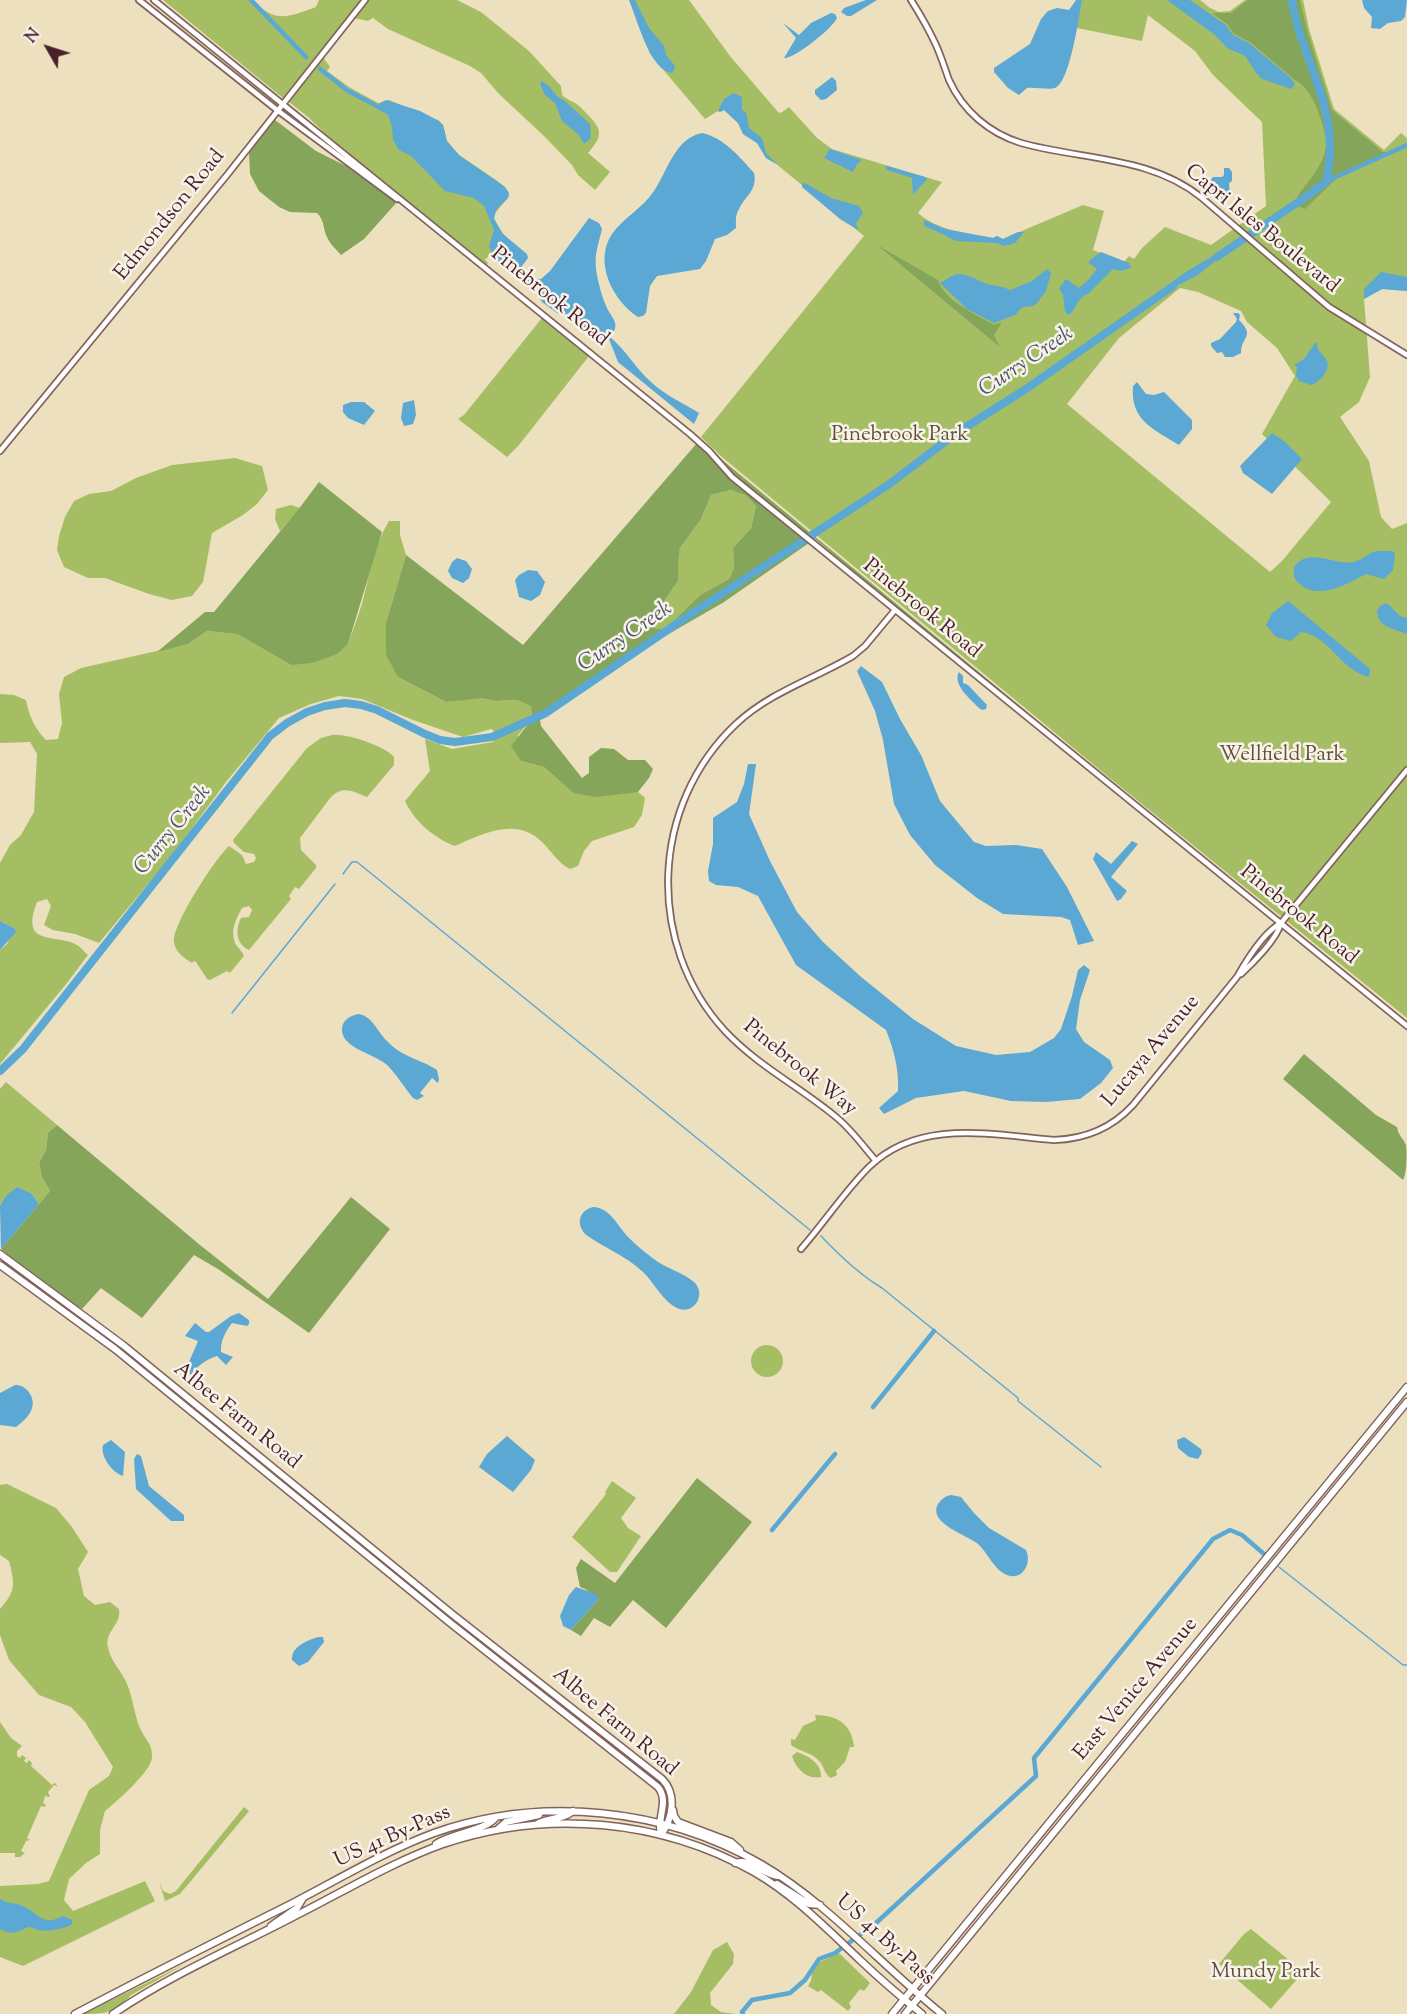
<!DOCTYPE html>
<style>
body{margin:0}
#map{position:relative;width:1407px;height:2014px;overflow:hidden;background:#ece0be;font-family:"Sorts Mill Goudy",serif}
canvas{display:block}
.north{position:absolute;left:18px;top:18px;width:60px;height:60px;-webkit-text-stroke:4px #f7f3e8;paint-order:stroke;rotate:309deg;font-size:16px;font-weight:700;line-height:24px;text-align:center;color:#4a1f2b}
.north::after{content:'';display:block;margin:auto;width:21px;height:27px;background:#4a1f2b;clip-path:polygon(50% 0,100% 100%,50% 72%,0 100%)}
</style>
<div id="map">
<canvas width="1407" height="2014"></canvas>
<div class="north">N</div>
</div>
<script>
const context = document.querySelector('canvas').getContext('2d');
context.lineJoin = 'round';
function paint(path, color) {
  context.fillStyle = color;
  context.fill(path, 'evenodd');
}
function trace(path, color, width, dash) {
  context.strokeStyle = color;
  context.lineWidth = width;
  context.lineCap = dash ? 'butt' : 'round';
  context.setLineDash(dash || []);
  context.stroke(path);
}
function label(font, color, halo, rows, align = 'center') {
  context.font = font + ' "Sorts Mill Goudy",serif';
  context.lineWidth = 5;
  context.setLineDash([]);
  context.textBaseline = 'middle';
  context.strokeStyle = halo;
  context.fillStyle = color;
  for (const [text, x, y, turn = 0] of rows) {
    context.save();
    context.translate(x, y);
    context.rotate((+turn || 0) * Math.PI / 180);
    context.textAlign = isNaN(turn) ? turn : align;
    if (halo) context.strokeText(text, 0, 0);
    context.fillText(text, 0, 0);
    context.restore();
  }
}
const green = new Path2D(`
 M163 0H251C277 23 285 18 316 7L319 0H362L283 98Z
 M368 0H457L481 12 529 51 561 86 562 95C567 100 573 101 578 105 582 108 585 112 589 116 604 131 601 138 588 153L610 172 595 190 578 175 572 165 544 136 499 94 481 73 470 66 388 29 373 18 374 17 368 21 354 18Z
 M629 0H689L730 56 778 112 781 113 789 107 817 138 832 149 942 182 918 213C938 231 967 233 993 238L997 236 1003 239 1083 205 1104 211 1093 250 1124 262 1129 256 1134 259 1142 248 1165 227 1211 245 1266 206 1262 122 1213 75 1195 51 1148 15 1142 41 1077 28 1076 0H1200L1210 8 1219 12 1230 11 1245 0H1303L1309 29 1334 109 1384 150 1401 133 1407 138V291L1382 289 1364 299 1370 377 1359 402 1340 417 1369 461 1381 517 1392 529 1407 523V1018L1106 775 722 457 701 437 864 236 775 163 766 158 757 143 743 134 738 123 724 110 720 112 718 111 705 119 650 54ZM1180 288 1198 292 1241 311 1247 322 1277 348 1295 376 1262 434 1331 502 1282 561 1270 572 1067 404 1119 338Z
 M323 57 330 67 327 71 349 87 378 103 389 100 439 121 443 125 447 141 459 155 496 180 505 187 509 196 493 216 500 230 506 237 486 259 484 258 488 263 486 266 337 145 308 117 288 101Z
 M542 318 589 356 519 445 507 457 458 419 464 415Z
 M235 458 262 466 268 490 257 504 243 515 212 533 203 582 192 596 172 600 149 594 105 578H88L64 567 57 550 59 536 65 517 74 501 89 494 111 491 136 478 172 465Z
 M731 490 746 494 756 506 751 528 733 548 734 568 729 579 700 595 665 631 654 628V616L678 581 677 563 680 548 701 519 711 495Z
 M291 505 300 508 280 531 275 519 276 509Z
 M389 521H400V535L406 555 386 623 398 677 446 702 483 697 495 701 517 700 532 706 533 718 518 735 521 761 544 767 573 793 638 792 645 798 642 815 634 827 592 841 584 851 578 866 570 869C558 863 552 852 543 843 518 816 483 833 455 846 434 838 415 822 405 801L430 771 425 739 452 749 493 742 498 734 491 729 463 737 413 720 362 699 339 696 311 704 279 718 226 782 172 855 99 943 75 934 53 930 44 925 51 906 47 899 37 902C19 948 57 933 77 945 81 947 84 952 88 955L67 983 0 1064V950L7 944 14 928 0 921V863L10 845 21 835 34 812 37 754 30 742 0 743V694L14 695 26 700C29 716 35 729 46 740L58 739 62 723 59 694 64 677 81 668 188 644 207 631 237 634 291 665 348 644C353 629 359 615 363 600 370 573 374 545 389 521Z
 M332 735C346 733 385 746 394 757V765L367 797C353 792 344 785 331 797L300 838 301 850 316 865V868L299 889 295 887 289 896 291 899 249 950C236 944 235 930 241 918L249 917 252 910 249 906 242 908C236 919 230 930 235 943 238 948 242 951 244 956L230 973 227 971 210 980 207 979 196 962 194 961 192 963C184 958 175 952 174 942 172 925 215 859 229 846L242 855 246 864 254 862 256 858 254 854 244 852 234 843 233 840 307 748 321 738Z
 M6 1082 57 1125 48 1133 46 1150 39 1163 42 1177 50 1191 39 1204 32 1194 5 1197 0 1206V1089Z
 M751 1361a16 16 0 1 1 32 0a16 16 0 1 1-32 0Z
 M612 1481 636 1498 621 1518 628 1528 641 1536 617 1572H610L572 1537 606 1494 605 1492Z
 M7 1484 56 1508 72 1527 88 1552 78 1569 84 1596 95 1605 110 1602 119 1609C122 1624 104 1632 108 1647 110 1661 122 1671 127 1684 133 1698 134 1714 140 1728 144 1738 153 1744 152 1757 152 1771 116 1802 105 1811L100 1830V1854L86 1863 69 1879 64 1900 73 1911 145 1881 155 1901 23 1966 0 1957V1886L38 1884 49 1881 89 1790 109 1776 113 1767 85 1722 71 1707 39 1695 9 1660 0 1635V1609C16 1591 15 1584 9 1561L0 1555V1485Z
 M815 1715C837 1715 852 1724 854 1747H850L845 1762 836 1771 837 1775 831 1778C824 1774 825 1768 820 1762 812 1752 800 1752 791 1745V1739L795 1740 803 1726 816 1720Z
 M0 1722 11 1738 22 1746 17 1751V1756L20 1758 22 1755 26 1758 24 1761 27 1763 29 1760 32 1763 31 1766 52 1785 55 1783 58 1787 54 1785 48 1792 50 1797 45 1796 43 1803 46 1805 45 1807 41 1806 27 1838 30 1840 26 1841 21 1851 25 1853 20 1857H15V1853H0Z
 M797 1752C809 1756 822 1764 821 1777 807 1780 796 1769 792 1756Z
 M244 1807 249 1811 180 1894 165 1901 159 1881 163 1891 170 1894 176 1891Z
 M1251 1929 1301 1970 1298 1978 1271 2009 1219 1964 1244 1934Z
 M727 1942 734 1954 733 1964 710 1993 711 2005 721 2012 736 2014H674L691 1992 713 1950Z
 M839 1953 870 1983 864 1991 860 1989 849 2003 851 2007 848 2011 821 1990 818 1992 808 1986C814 1979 810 1971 815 1964Z
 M185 1964 131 1995C114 2013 106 2014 83 2014Z`);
const forest = new Path2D(`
 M1248 0H1300L1307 30 1332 110 1383 152H1388L1338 177 1305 209 1295 205C1300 188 1305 188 1314 174 1332 149 1327 135 1317 109 1313 98 1305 85 1295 80L1250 42 1234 34 1227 24 1212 13H1231Z
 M275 120 316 151 346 166 397 202 364 239 341 255C335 248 329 243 326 235 323 226 324 220 317 213L290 212 279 207 259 191 250 174 249 152Z
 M877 245 938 280C943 300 977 315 994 325L1002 322 994 335 1000 347Z
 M701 439 721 459 1089 763 913 621 815 539 813 540 730 472 700 440Z
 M697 443 727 475 809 543 724 602 641 650 540 720 541 726 582 778 589 773V757L601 748 614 749 628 760H645L653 769 649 778 638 792 596 797 573 793 544 767 521 761 511 746 533 718 531 706 517 700 495 701 483 698 446 702 398 677 386 655V623L406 555 523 645ZM731 490 746 495 756 506 751 528 733 548 734 568 729 579 700 595 665 630 654 628V616L678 581V563L680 548 701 519 711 495Z
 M319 482 382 532 348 644 337 654 312 663 291 665 237 634 207 631 188 644 157 652 205 612H214L301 506Z
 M1304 1054 1376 1115 1397 1127C1398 1135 1403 1138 1406 1145 1407 1153 1407 1173 1403 1180L1283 1079Z
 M57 1125 200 1245 268 1299 351 1197 390 1229 309 1333 218 1269 194 1255 142 1318 101 1288 82 1309 45 1285 1 1249 50 1191 42 1177 39 1163 46 1150 48 1133Z
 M697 1478 752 1522 666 1628 633 1600 610 1627 594 1618 581 1636 571 1630 599 1599 585 1589 580 1587 576 1568 581 1559 615 1583Z`);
const water = new Path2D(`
 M629 0H635L649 28 664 46 666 55 675 66 673 73C650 72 637 18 629 0Z
 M866 0H877L851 16H847L841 12 844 8Z
 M1076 0H1082C1079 16 1070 83 1055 88 1049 90 1035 87 1027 88L1019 95 1008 88 994 72V68L1030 44 1041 19 1048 11 1057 8 1069 10Z
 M1167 0H1190L1226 25 1233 35 1249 43 1292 79 1295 85 1291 89 1262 79 1257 74 1245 56 1227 48 1215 35Z
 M1362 0H1407L1405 17 1401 21 1388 23 1380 29 1371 28 1372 17 1364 8Z
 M831 13 835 14 837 18C833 28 794 59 784 58L796 38 783 23 799 35 811 23Z
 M832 77 836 81 837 90 826 99 821 100 815 94V90Z
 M542 81 549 86 557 96 566 102 590 124 591 138 584 144 579 135 562 121 555 103 545 95 540 84Z
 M734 93 742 97V110L746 112 749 128 762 138 766 153 778 165 766 158 757 143 743 134 738 123 724 110 720 112 718 111 724 99Z
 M386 100 420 111 439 121 443 125 447 141 459 155 505 187 509 193 508 198 496 210 494 219 503 234 527 254 528 258 522 266C525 273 533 281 541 279L550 271 589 218 599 223 602 229C597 250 593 257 598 280 600 289 603 300 607 308 613 320 621 324 610 337 627 351 635 368 651 382 665 395 683 403 699 413L694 424 618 362 609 339 594 338 565 315 557 313 542 302 526 278 517 273 506 270 495 258 489 246 494 230 484 206 474 198 445 191 411 156 399 150 393 140 392 127 388 115 374 107Z
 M702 133C723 137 741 158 754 173 758 190 745 196 739 209 735 215 736 222 736 228L727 235 715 239 706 261 700 269 657 276 650 286 646 313 643 316 638 317C613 301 593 262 612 234 623 218 643 208 654 191 667 172 675 138 702 133Z
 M830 149 862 160 857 164 853 172 824 158Z
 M887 166 925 177 927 179 913 195 912 178 887 170 885 168Z
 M1224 168H1229L1232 172V181L1229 183 1230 195 1224 201 1211 189 1209 183 1213 177H1222L1224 175Z
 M805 183 831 198 859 206 863 213 856 223 858 230 840 219 802 187V184Z
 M924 220 945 229 993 238 997 236 1003 239 1018 232H1024L1015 243 1004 246 997 243 956 241 936 231 924 226Z
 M1221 250 1226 252 1198 275 1165 292C1173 275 1205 263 1221 250Z
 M1101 252 1129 263 1131 268 1121 271 1113 269 1088 294C1077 297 1077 309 1069 315L1065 312 1063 295 1059 288 1066 279 1079 288 1088 280 1097 269 1088 262Z
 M1047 269 1051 273 1046 291 1037 303 1033 306 1023 307 1015 315 994 323 967 309 940 283C946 280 952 275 958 274 970 274 981 283 991 285 999 286 1002 286 1010 290L1032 281Z
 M1381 272 1407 277V291L1382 289 1364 299V289Z
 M1233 313H1238L1240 315 1239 320C1256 337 1241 336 1241 353L1233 357H1225L1222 352 1217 353 1211 346V343L1220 339 1236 322 1237 319Z
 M1315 343H1317C1317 353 1323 353 1327 361 1331 370 1319 383 1311 385L1299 381 1296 375 1297 367 1294 365 1304 359Z
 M1137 382 1146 394 1154 395 1164 392 1192 420V429L1179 445C1153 429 1130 420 1133 386Z
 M414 400 416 415 413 424 404 426 401 418 403 403Z
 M351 402H364L375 411 364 425 348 418 343 412V405Z
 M1272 433 1284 441 1302 459 1272 494 1243 473 1240 466Z
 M1379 551H1392L1395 553 1393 570 1384 579 1366 574C1344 586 1311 604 1294 577V567C1309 546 1335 566 1353 562 1364 560 1367 552 1379 551Z
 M457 558 466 561 472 569 469 578 463 583 452 578 448 571 452 562Z
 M528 570 537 571 545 582 540 595 531 601 519 597 515 580 519 575Z
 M1288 601 1370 669 1369 677C1341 671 1330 636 1301 632L1291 641 1276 637 1266 625 1272 613Z
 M1386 603C1394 607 1395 616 1407 618V634C1395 629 1377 627 1377 611L1380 606Z
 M861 666 882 682 900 719 921 755 940 801 974 842 986 846 1016 845 1042 849 1067 887 1094 941 1078 945 1070 920 1061 917 1003 914 977 898 935 865 910 835 894 804 883 740 875 711 857 671Z
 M959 672 963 676V683L968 685 987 705 986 709 982 710 979 708C970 699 952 684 959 672Z
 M748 764H756L749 814 770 861 797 912 823 942 860 976 913 1019 956 1046 996 1055 1030 1052 1054 1038 1061 1029 1072 996 1078 970 1084 965 1090 970 1080 1000 1076 1029 1084 1042 1110 1060 1113 1068 1101 1083 1080 1099 1046 1102 1011 1101 964 1091 916 1098 884 1114 879 1108 898 1091C899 1069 894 1050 886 1030L796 965 758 896 738 887 716 885 709 881 708 871 713 844V818L737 802 744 784Z
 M1132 841 1138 844 1111 877 1127 891 1121 899 1117 901 1093 859 1096 852 1111 864Z
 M0 921 14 928 16 932 0 950Z
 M358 1014C373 1016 377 1032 388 1042 402 1057 420 1059 437 1070L439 1079 438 1083 432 1078 420 1093 424 1096 417 1100 413 1098C404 1087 397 1075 387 1065 374 1053 335 1047 343 1024 346 1018 351 1016 358 1014Z
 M17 1187 32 1194 39 1204 1 1249 0 1206 5 1197Z
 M593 1207C610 1207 618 1227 629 1238 638 1247 648 1255 658 1262 669 1269 683 1273 694 1282 707 1294 694 1316 677 1308 664 1302 655 1285 646 1275 628 1256 605 1249 585 1234 576 1223 579 1211 593 1207Z
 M239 1313 249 1320V1324L247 1326 232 1323C226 1331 220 1341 221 1352L233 1357 226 1365 217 1356C207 1359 197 1366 191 1375L186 1369 198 1341 185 1336 195 1323 206 1332H209L231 1316Z
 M15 1385C21 1385 24 1387 28 1391 40 1406 27 1419 16 1427L0 1425V1393Z
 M507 1436 535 1460 531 1470 513 1492 479 1467 487 1454Z
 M1184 1437 1201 1449 1202 1453 1198 1459 1189 1457 1178 1448 1177 1440Z
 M111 1440 125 1452 123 1476C113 1473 100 1457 103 1445Z
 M137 1454 141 1456 149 1486 184 1515V1521H171L136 1489 134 1459Z
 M951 1495 961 1497 974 1513 989 1528 1026 1550C1032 1563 1023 1581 1007 1575 994 1570 988 1553 978 1544 967 1535 930 1524 937 1506 940 1500 945 1496 951 1495Z
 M576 1587 596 1594 599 1599 571 1630 563 1626 560 1616 569 1595Z
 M319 1637H323L324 1642 308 1662 299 1666 292 1660C291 1647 307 1640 319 1637Z
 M0 1899C9 1905 14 1902 23 1906 40 1914 42 1927 63 1916L72 1920V1924C67 1929 45 1932 38 1930 35 1929 32 1927 28 1927 17 1932 12 1936 0 1929Z`);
const stream = new Path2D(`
 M343 874 352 862H357L810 1230
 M232 1013 335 884
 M821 1236C839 1255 860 1275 882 1288L1018 1398V1401L1101 1467
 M1279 1567 1403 1665H1407`);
const canal = new Path2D(`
 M251 0 306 57
 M320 69 348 91 375 105
 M1327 181 1407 145
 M873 1407 934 1331
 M772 1530 835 1454
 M743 2014 742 2012 752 2000 790 1993 805 1980 819 1959 835 1953 876 1923 1036 1776 1034 1758 1213 1539 1230 1530 1242 1535 1264 1554`);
const river = new Path2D(`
 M1217 257 1310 194 1327 181C1328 169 1331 156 1330 144 1329 94 1299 49 1292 0
 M0 1071 23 1049 270 736 287 723 307 712 325 706 345 703 361 705 377 710 425 734 440 740 455 742 492 737 546 713 691 614 888 485 958 432 1026 389 1173 286`);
const minor = new Path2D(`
 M139 0 277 110 397 199
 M154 0 690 434 709 451 732 477 1407 1026
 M911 0C920 14 929 30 936 45 941 56 945 69 949 80 963 111 989 133 1021 143 1082 160 1151 156 1202 198L1329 307 1407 355
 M0 451 227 175 365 0
 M1241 974C1253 963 1277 939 1281 923
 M876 1161C863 1146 851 1129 836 1117 800 1087 758 1066 725 1031 645 944 650 805 736 724 770 692 814 679 853 656L865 646 895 610
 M801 1249C824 1223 844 1192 869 1167 919 1118 992 1135 1054 1140 1086 1139 1112 1128 1133 1105L1237 977C1246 961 1264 932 1281 923L1407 770`);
const major = new Path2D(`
 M0 1254 123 1345 452 1614 662 1779C677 1794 673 1818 661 1835
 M0 1265 115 1349 449 1622 658 1787C670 1802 656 1818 661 1835
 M673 1810 674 1816 678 1822 731 1842 740 1850
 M537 1824C549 1817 563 1820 573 1811
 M498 1829 506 1822 539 1815
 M436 1844C452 1833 486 1831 496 1817
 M735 1863C750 1858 763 1874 778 1876
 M777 1884 809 1904 820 1905
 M271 1926 297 1908 303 1898
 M75 2014C145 1977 215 1942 285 1907 334 1882 383 1852 434 1833 541 1795 664 1808 761 1864 829 1904 881 1965 942 2014
 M113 2014C169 1976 231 1949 291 1918 341 1893 390 1863 443 1844 546 1809 660 1819 754 1872 794 1895 826 1928 860 1960 880 1979 901 1997 922 2014
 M892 2014 1407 1387
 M905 2014 1407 1402`);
const streetNames = [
 ["Edmondson Road",171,216,-51],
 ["Capri Isles Boulevard",1261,230,39],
 ["Pinebrook Road",549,298,39],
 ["Pinebrook Road",921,610,39],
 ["Pinebrook Road",1298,916,39],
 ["Lucaya Avenue",1152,1052,-50],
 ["Pinebrook Way",799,1069,39],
 ["Albee Farm Road",236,1417,39],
 ["East Venice Avenue",1137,1690,-50],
 ["Albee Farm Road",614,1723,40],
 ["US 41 By-Pass",393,1838,-24],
 ["US 41 By-Pass",884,1941,42]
];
const parkNames = [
 ["Pinebrook Park",900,436],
 ["Wellfield Park",1282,756],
 ["Mundy Park",1266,1973]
];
const waterNames = [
 ["Curry Creek",1027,363,-34],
 ["Curry Creek",626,638,-34],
 ["Curry Creek",174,831,-51]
];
paint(green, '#a5be64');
paint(forest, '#84a55a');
paint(water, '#5ba8d4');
trace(stream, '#5ba8d4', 1.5);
trace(canal, '#5ba8d4', 4.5);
trace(river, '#5ba8d4', 8);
trace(minor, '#83635e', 8);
trace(major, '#83635e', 9);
trace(minor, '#fff', 4.5);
trace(major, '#fff', 6);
label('21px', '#4a1f2b', '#f7f3e8', streetNames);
label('21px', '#654f3c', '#f7f3e8', parkNames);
label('italic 22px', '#51566f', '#f7f3e8', waterNames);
</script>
